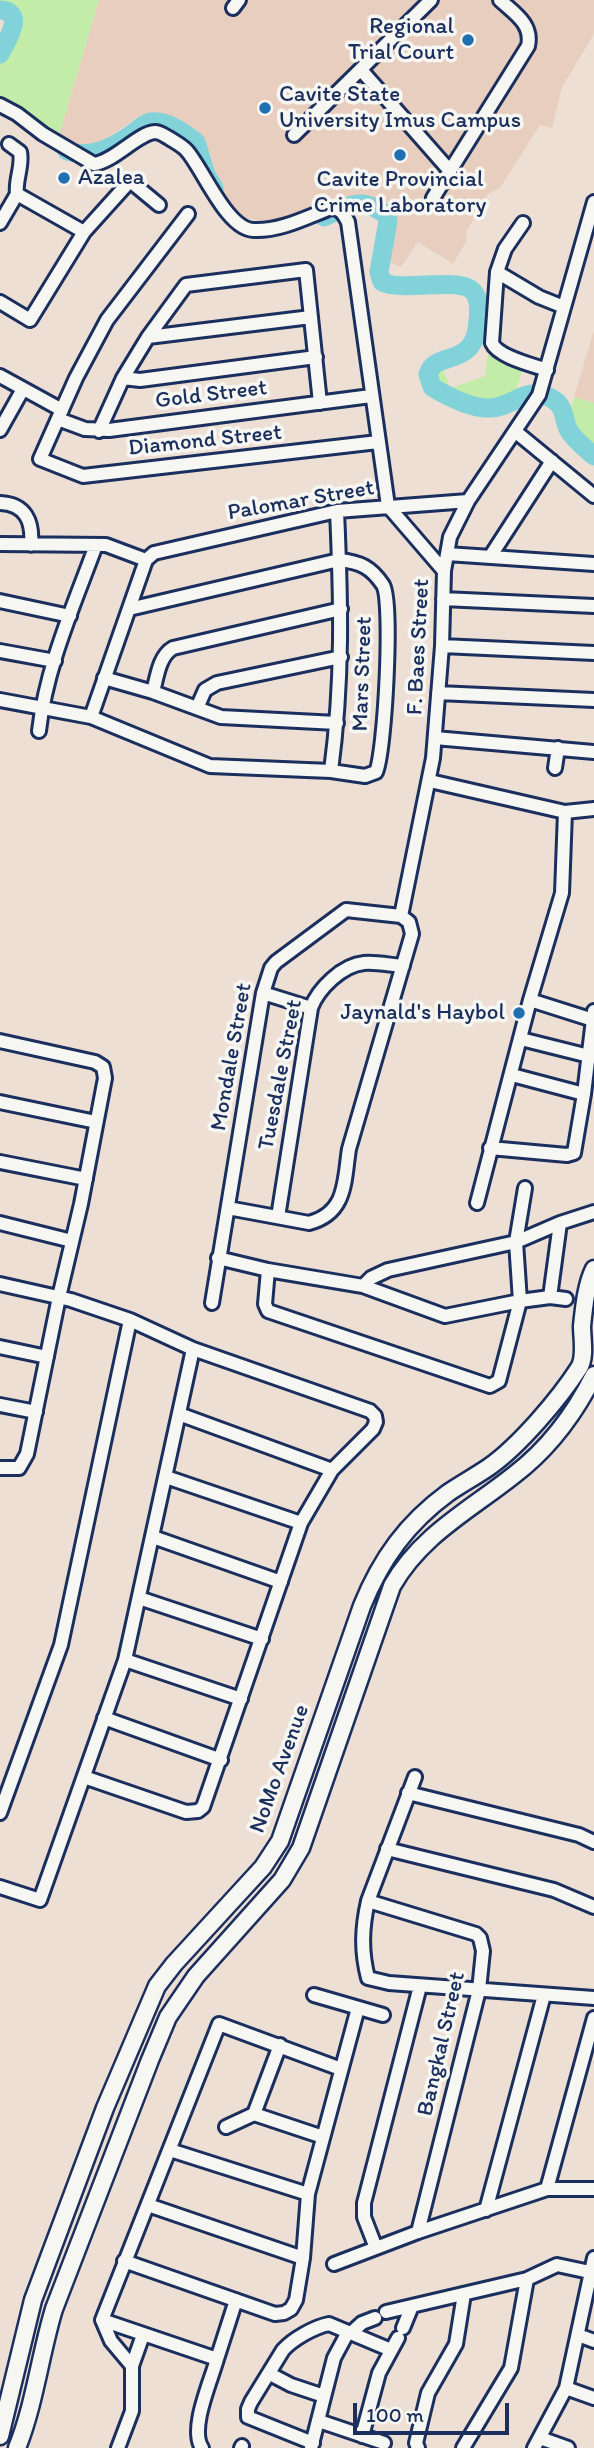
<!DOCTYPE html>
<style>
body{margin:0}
#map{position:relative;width:594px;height:2448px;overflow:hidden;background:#eedfd4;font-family:Itim,sans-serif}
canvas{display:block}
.scale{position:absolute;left:353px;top:2403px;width:156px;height:32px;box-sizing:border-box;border:4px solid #1b2f5e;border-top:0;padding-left:9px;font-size:21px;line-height:24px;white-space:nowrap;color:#1b2f5e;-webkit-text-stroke:5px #f6f6f2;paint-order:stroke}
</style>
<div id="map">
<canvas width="594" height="2448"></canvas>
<div class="scale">100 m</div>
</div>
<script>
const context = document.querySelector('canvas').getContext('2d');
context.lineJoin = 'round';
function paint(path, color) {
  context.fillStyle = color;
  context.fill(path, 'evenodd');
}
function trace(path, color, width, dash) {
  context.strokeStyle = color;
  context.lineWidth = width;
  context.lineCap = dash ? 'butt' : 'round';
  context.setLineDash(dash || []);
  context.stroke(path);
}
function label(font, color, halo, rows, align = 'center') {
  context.font = font + ' Itim,sans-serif';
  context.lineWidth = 7;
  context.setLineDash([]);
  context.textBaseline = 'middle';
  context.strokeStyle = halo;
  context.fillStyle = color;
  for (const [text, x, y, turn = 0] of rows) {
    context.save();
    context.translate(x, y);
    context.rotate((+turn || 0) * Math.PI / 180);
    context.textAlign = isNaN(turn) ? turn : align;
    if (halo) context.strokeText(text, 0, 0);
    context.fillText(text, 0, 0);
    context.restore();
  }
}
const built = new Path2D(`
 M99 0H594V34L562 87 552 128 540 125 500 188 488 194 466 232 467 240 453 264 418 242 401 267 382 259 390 221 389 213 373 203 338 199 296 216 272 222 245 218 232 210 208 173 199 135 183 124 167 116 141 115 101 142 79 146 58 139Z
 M594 330V403L574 397Z`);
const green = new Path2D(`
 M0 0H99L58 139 0 107C0 95 0 80 0 68 3 52 38 7 0 7Z
 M490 350 524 365 515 394 496 404H486L434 384 432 373 434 369 441 366 451 388 485 376 487 359Z
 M574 397 594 403V446L575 429 569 418Z`);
const river = new Path2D(`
 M0 10C27 11 6 42 0 54
 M67 151C92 159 112 148 133 133 139 129 144 123 151 122 167 120 184 133 196 142L206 175 214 188
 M324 217C349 206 361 195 386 215L388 221 379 272 382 282C405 293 464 274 475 294 480 302 479 312 478 321 475 370 436 349 428 374L432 387C447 396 470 408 488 408 513 409 527 382 554 400 565 407 563 418 568 429 573 439 585 448 594 456`);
const street = new Path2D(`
 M233 8 239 0
 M362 71 450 171
 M0 105 17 114 43 134 94 164C115 161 138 133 155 132 160 132 165 136 169 138 175 142 183 146 187 151 203 169 227 230 254 230 281 231 307 217 331 208 341 208 344 215 348 222L388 506 444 571
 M294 135 431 0
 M9 144 20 152C23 166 15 180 17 194
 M433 198 528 46C533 24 514 13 500 0
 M188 214 107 320 76 378 40 459 83 476 378 442
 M0 223 17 194 84 232
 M523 223 505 249 497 272 492 343C498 357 533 365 547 370
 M497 272 539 297 564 307
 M0 302 30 320 84 232 130 181 159 205
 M148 337 311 317
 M0 376 62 410
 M123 378 140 380 316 357
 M58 419 85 429 109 430 371 396
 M0 430 23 389
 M99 431 123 378 148 337 186 285 306 270 320 403
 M516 432 594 496
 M0 503C26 504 33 522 31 545
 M0 544 106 545 146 560
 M447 554 594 564
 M490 557 552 461
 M443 599 594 606
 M0 601 70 616
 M442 646 594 653
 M0 651 55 661
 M104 678 153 692 221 717 337 723
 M153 692C157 677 159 656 173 648L341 609
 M438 693 594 700
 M0 700 91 717 210 766 331 771 365 776 376 772C385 752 393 602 383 585 371 567 360 562 339 560L129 609
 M197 708 205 690 217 683 341 657
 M91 717 146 560 154 553 337 511 468 501
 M39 731C46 667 74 605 96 545
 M435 738 594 752
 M555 768 558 748
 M331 771C343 681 341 601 337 511
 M430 781 565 812 594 809
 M401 916 433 758 442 646 444 571 450 537 468 501 539 395 594 202
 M263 993 311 1008
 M530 1000 593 1020
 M521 1039 589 1056
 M0 1041 95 1062 103 1067 105 1078 81 1204 59 1297 27 1454 19 1468H0
 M512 1075 584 1094
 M0 1102 96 1122
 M490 1148 567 1155 574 1153 584 1094 594 1011
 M0 1162 86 1179
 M477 1203 530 1000 562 893 565 812
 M228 1208 309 1223C347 1213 344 1181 349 1149L412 934 409 922 401 916
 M278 1217 311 1008C318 989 342 965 364 963 376 962 390 965 403 966
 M0 1223 72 1241
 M218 1258 268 1270 363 1286 445 1316 520 1301 550 1297 566 1299
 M268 1270 265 1304 268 1311 490 1386 499 1381 520 1301 516 1242 525 1188
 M0 1284 71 1300 130 1320
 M363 1286 371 1278 388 1270 516 1242 560 1223 594 1212
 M550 1297 560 1223
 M212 1303 263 993 271 968 276 962 346 910 401 916
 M0 1347 47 1357
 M0 1405 36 1412
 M179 1414 332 1470
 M166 1477 301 1523
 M153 1537 281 1582
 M139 1598 262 1639
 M125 1660 241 1699
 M104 1718 221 1760
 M415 1777 368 1901C362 1928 361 1951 368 1978L389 1983 594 1998
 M408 1793 579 1835 594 1842
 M0 1813 61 1645 130 1320 193 1349 370 1411 375 1416 376 1422 373 1429 332 1470 301 1523 203 1807 198 1811 186 1812 84 1777
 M387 1849 554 1890 594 1907
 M0 1887 40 1900 125 1660 193 1349
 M368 1901 476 1934 480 1938 483 1951 479 1990 418 2232
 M314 1995 383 2015
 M254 2114 280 2045
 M226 2127 254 2114 323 2137
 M170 2150 308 2194
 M547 2189 594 2018
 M148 2205 303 2258
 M486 2210 544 1995
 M376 2248 364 2217V2203L420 1986
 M124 2261 275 2314 284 2313 291 2309 296 2300 303 2258 308 2194 358 2008
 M334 2264 418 2232 547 2189H594
 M386 2312 527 2279 557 2265 594 2273
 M102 2320 217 2359C211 2381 189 2429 202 2448
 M403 2328 412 2306
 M351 2333 362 2323 375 2318
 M578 2335 594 2341
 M217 2359 236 2300
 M132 2366 111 2341 102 2320 219 2024 341 2069
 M270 2374 291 2385 324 2396
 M566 2388 594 2398
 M319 2421 384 2443
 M362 2436 379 2373 398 2338
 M540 2438 568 2448
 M313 2443 248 2417V2409L251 2402 283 2350C293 2339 314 2327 329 2324L391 2350
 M118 2448 132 2411V2366L143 2335
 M241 2448 242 2446
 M311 2448 334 2358 348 2332
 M418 2448 416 2443 428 2393 456 2344 464 2294
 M463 2448 511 2368 527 2279
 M534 2448 566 2388 594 2258`);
const secondary = new Path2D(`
 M0 2436 33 2300 105 2108 157 1986 174 1964 263 1867 280 1841 362 1606C381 1559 407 1523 448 1493 461 1484 476 1476 489 1467 519 1446 559 1399 579 1368 586 1357 582 1339 582 1326 584 1308 586 1285 594 1269
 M17 2448C35 2403 40 2355 54 2309L150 2060 168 2017 196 1976 282 1880 301 1848 392 1586C421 1535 470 1510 514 1475 548 1449 575 1413 594 1375`);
const markers = [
 [468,40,7,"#1f6fb2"],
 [265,108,7,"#1f6fb2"],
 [400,155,7,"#1f6fb2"],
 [64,178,7,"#1f6fb2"],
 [519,1013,7,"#1f6fb2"]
];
const poiNames = [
 ["Regional",454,27],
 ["Trial Court",454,53],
 ["Cavite State",279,95,"left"],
 ["University Imus Campus",279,121,"left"],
 ["Azalea",78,178,"left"],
 ["Cavite Provincial",400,180,"center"],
 ["Crime Laboratory",400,206,"center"],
 ["Jaynald's Haybol",505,1013]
];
const streetNames = [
 ["Gold Street",211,395,-7],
 ["Diamond Street",205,441,-6],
 ["Palomar Street",301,501,-10],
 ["F. Baes Street",419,647,-87],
 ["Mars Street",363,674,-88],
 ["Mondale Street",232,1057,-80],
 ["Tuesdale Street",281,1075,-79],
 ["NoMo Avenue",280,1769,-70],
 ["Bangkal Street",442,2044,-77]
];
paint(built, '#e8cebf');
paint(green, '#c2eca8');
trace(river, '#81d3d9', 19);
trace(street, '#1b2f5e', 18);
trace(secondary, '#1b2f5e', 21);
trace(street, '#f6f6f2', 12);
trace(secondary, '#f6f6f2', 16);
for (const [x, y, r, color] of markers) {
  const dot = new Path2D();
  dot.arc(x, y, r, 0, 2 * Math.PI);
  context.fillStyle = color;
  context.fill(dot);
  trace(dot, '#f6f6f2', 2.5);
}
label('23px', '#1b2f5e', '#f6f6f2', poiNames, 'right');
label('23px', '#1b2f5e', '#f6f6f2', streetNames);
</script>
